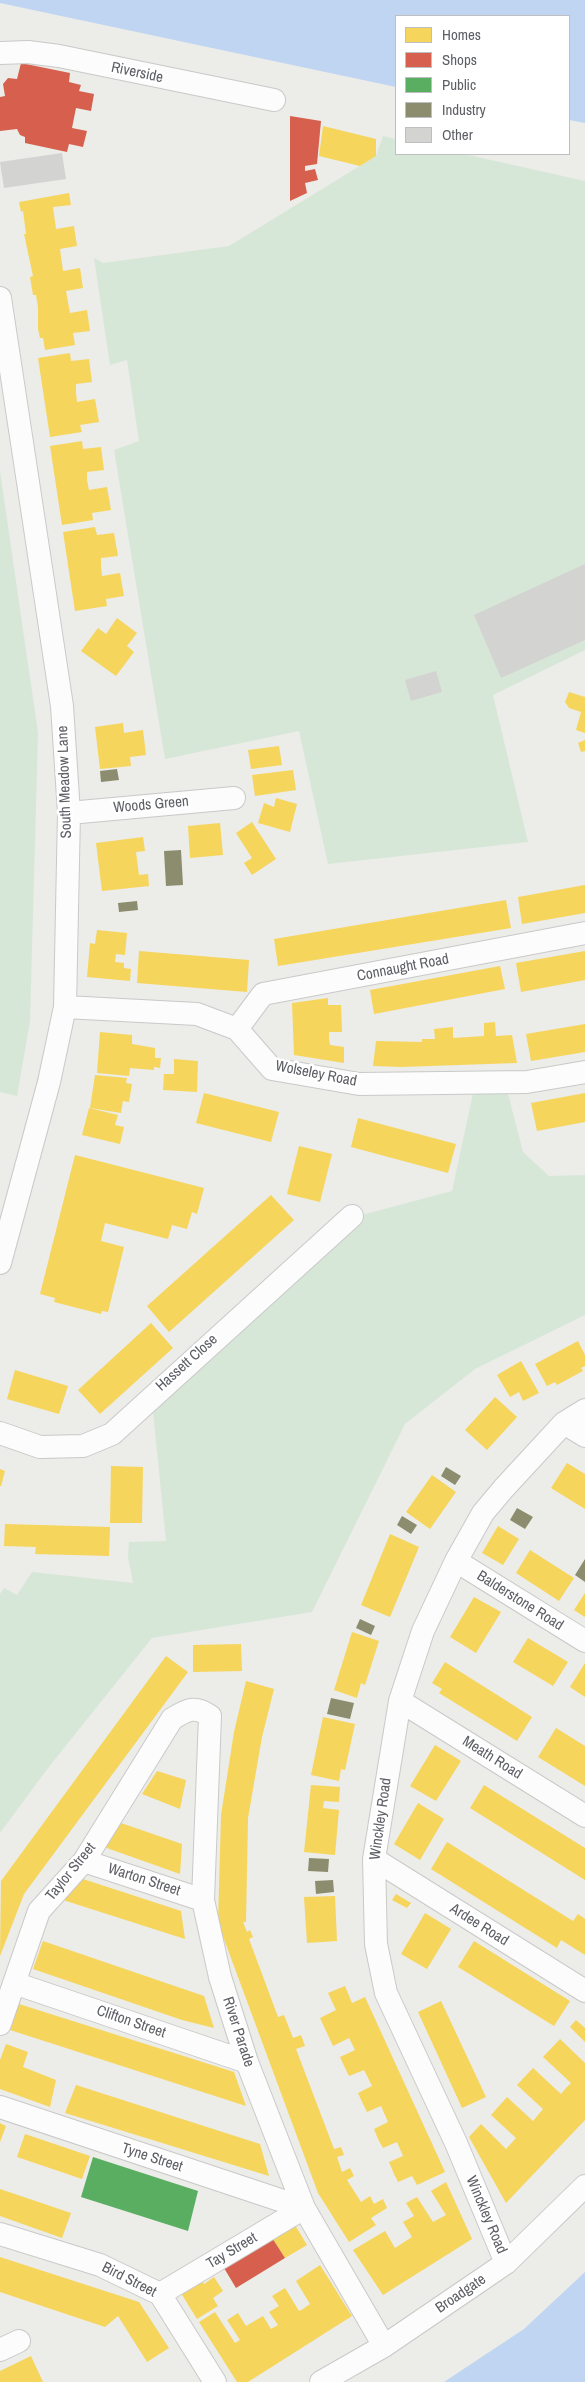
<!DOCTYPE html>
<style>
body{margin:0}
#map{position:relative;width:585px;height:2382px;overflow:hidden;background:#ecece8;font-family:"Archivo Narrow",sans-serif}
canvas{display:block}
.legend{position:absolute;left:395px;top:15px;width:175px;height:140px;box-sizing:border-box;background:#fff;border:1px solid #bebfc1;margin:0;padding:6px 9px;list-style:none;font-size:15px;color:#5d5f65}
.legend li{display:flex;align-items:center;gap:10px;height:25px}
.legend b{width:25px;border:1px solid #bebfc1}
</style>
<div id="map">
<canvas width="585" height="2382"></canvas>
<ul class="legend">
<li><b style="height:14px;background:#f6d55c"></b>Homes</li>
<li><b style="height:14px;background:#d6604d"></b>Shops</li>
<li><b style="height:14px;background:#5aae61"></b>Public</li>
<li><b style="height:14px;background:#8c8c6e"></b>Industry</li>
<li><b style="height:14px;background:#d3d3d1"></b>Other</li>
</ul>
</div>
<script>
const context = document.querySelector('canvas').getContext('2d');
context.lineJoin = 'round';
function paint(path, color) {
  context.fillStyle = color;
  context.fill(path, 'evenodd');
}
function trace(path, color, width, dash) {
  context.strokeStyle = color;
  context.lineWidth = width;
  context.lineCap = dash ? 'butt' : 'round';
  context.setLineDash(dash || []);
  context.stroke(path);
}
function label(font, color, halo, rows, align = 'center') {
  context.font = font + ' "Archivo Narrow",sans-serif';
  context.lineWidth = 5;
  context.setLineDash([]);
  context.textBaseline = 'middle';
  context.strokeStyle = halo;
  context.fillStyle = color;
  for (const [text, x, y, turn = 0] of rows) {
    context.save();
    context.translate(x, y);
    context.rotate((+turn || 0) * Math.PI / 180);
    context.textAlign = isNaN(turn) ? turn : align;
    if (halo) context.strokeText(text, 0, 0);
    context.fillText(text, 0, 0);
    context.restore();
  }
}
const green = new Path2D(`
 M383 136 396 139V154H464L585 181V650L493 695 528 842 328 864 299 731 165 759 114 450 139 441 127 360 110 365 94 258 103 263 229 246 376 156Z
 M0 471 38 733 30 1021 17 1096 0 1092Z
 M506 1086 523 1152 549 1176 585 1175V1315L475 1369 405 1424 312 1612 152 1638 48 1768 0 1833V1594L4 1588 17 1595 32 1572 133 1583 128 1557 129 1542 166 1541 152 1401 358 1216 452 1191 474 1089Z`);
const water = new Path2D(`
 M0 0H585V123L569 120V16H396V87L0 3Z
 M585 2272V2382H444L524 2329Z`);
const homes = new Path2D(`
 M323 126 376 139V156L360 166 319 156Z
 M69 193 71 205 53 207 56 229 74 226 77 246 60 249 63 271 80 268 83 288 66 291 70 313 87 310 90 331 73 333 75 345 45 350 43 338H40L38 329V307L36 295H33L30 277 33 276 24 234H26L23 211 21 212 19 202Z
 M70 353 71 361 89 359 92 382 76 384V393L77 402 95 399 99 422 80 425 82 432 50 437 38 358Z
 M82 441 83 449 101 447 104 470 87 472V480L89 490 107 487 111 510 92 513 93 520 62 525 50 446Z
 M95 527 97 535 114 533 118 556 101 558V567L102 576 120 573 124 596 106 599 107 606 75 611 63 532Z
 M117 618 137 633 127 646 134 652 116 676 81 651 98 628 106 634Z
 M569 692 585 697V733L576 730 581 712 569 708 565 702Z
 M123 723 124 733 143 730 146 755 130 757 131 766 100 769 95 727Z
 M585 740V751L581 752 578 743Z
 M279 746 282 765 251 769 248 750Z
 M293 770 296 790 255 796 252 775Z
 M276 798 297 804 290 832 258 823 264 803 274 807Z
 M252 822 276 859 252 875 244 863 252 858 236 833Z
 M220 823 223 855 190 858 188 826Z
 M143 837 145 851 136 852 139 875 148 874 149 886 102 891 96 843Z
 M585 885V913L522 924 518 897Z
 M506 900 511 928 278 966 274 939Z
 M97 930 127 933 125 955 116 954 115 962 124 963V968L131 969 130 981 87 977 90 943 95 944Z
 M139 951 249 960 247 992 137 983Z
 M585 951V980L521 992 516 963Z
 M500 966 505 989 374 1014 370 990Z
 M328 998V1005H341L342 1032H329V1039L330 1045 344 1047V1063L294 1055 292 1003Z
 M495 1022 496 1036 512 1035 517 1063 401 1067 373 1066 376 1041 422 1042V1039H435L434 1029 453 1027V1038L484 1036V1023Z
 M585 1024V1052L531 1061 526 1034Z
 M100 1032 132 1035V1044L155 1048V1058H161L160 1068 154 1067V1070L130 1068 129 1076 97 1073Z
 M174 1059 198 1061 197 1092 163 1090 164 1074H174Z
 M95 1075 127 1078 126 1083 132 1084 129 1102 123 1101 121 1113 90 1108Z
 M204 1093 279 1112 271 1142 196 1123Z
 M585 1093V1122L537 1131 531 1103Z
 M89 1108 118 1115 115 1125 124 1127 120 1144 82 1135Z
 M358 1118 456 1144 448 1173 351 1147Z
 M299 1146 332 1154 320 1202 287 1194Z
 M75 1155 204 1188 197 1214 192 1212 187 1229 172 1225 168 1239 105 1223 101 1241 124 1247 108 1312 102 1311 101 1314 54 1302 55 1298 40 1294Z
 M271 1195 294 1220 169 1332 147 1306Z
 M151 1323 173 1348 100 1414 78 1390Z
 M578 1341 585 1355V1366L581 1368 583 1371 557 1385 555 1382 547 1386 535 1364Z
 M521 1361 539 1393 523 1401 519 1392 510 1397 497 1375Z
 M15 1370 68 1386 59 1414 7 1399Z
 M495 1397 517 1417 487 1450 465 1430Z
 M567 1463 585 1474V1509L551 1488Z
 M111 1466 143 1467 142 1523H110Z
 M0 1469 5 1471 1 1486H0Z
 M432 1475 456 1492 430 1529 406 1512Z
 M5 1524 110 1527 109 1556 35 1554 36 1547 4 1546Z
 M498 1526 519 1539 503 1565 482 1553Z
 M390 1534 419 1547 390 1617 361 1605Z
 M530 1550 574 1578 559 1601 516 1573Z
 M585 1593V1617L574 1610Z
 M474 1597 501 1612 476 1653 450 1637Z
 M352 1632 379 1641 365 1685 361 1683 357 1698 334 1690Z
 M528 1638 568 1662 553 1686 513 1662Z
 M241 1644 242 1671 193 1672V1645Z
 M166 1656 188 1672 24 1894 0 1956 1 1881Z
 M445 1662 532 1717 517 1741 439 1693 442 1689 432 1683Z
 M585 1663V1697L570 1687Z
 M246 1681 274 1689 262 1737 248 1818 246 1922H243L247 1932 250 1930 253 1937 249 1939 278 2017 284 2015 293 2038 301 2035 305 2046 296 2049 334 2149 341 2147 344 2155 337 2157 342 2172 350 2168 354 2176 347 2180 361 2202 370 2196 374 2204 383 2199 387 2208 371 2218 376 2225 349 2242 318 2193 218 1923 221 1815 234 1732Z
 M323 1717 355 1724 345 1770 341 1769 339 1781 311 1775Z
 M556 1728 585 1746V1786L538 1757Z
 M435 1745 461 1761 436 1801 410 1786Z
 M157 1771 186 1780 180 1809 142 1794Z
 M311 1785 340 1787 339 1802 324 1801 323 1808 339 1810 335 1855 304 1852Z
 M484 1785 585 1848V1880L470 1808Z
 M418 1803 444 1819 420 1860 394 1844Z
 M121 1823 182 1844 180 1874 104 1847Z
 M447 1842 573 1921 578 1914 585 1919V1955L561 1940 557 1948 431 1869Z
 M80 1878 181 1911 185 1939 63 1900Z
 M396 1894 411 1903 407 1908 392 1900Z
 M335 1896 337 1941 307 1943 304 1897Z
 M425 1913 451 1929 427 1969 401 1954Z
 M43 1941 204 1996 214 2028 182 2020 33 1969Z
 M474 1941 570 2001 554 2026 458 1967Z
 M345 1986 352 2003 365 1997 445 2172 417 2185 412 2176 398 2182 394 2174 389 2162 403 2156 397 2142 383 2148 378 2139 374 2129 388 2122 381 2106 367 2112 363 2104 358 2093 372 2086 364 2070 349 2076 345 2068 340 2057 355 2050 349 2038 333 2046 320 2018 336 2010 328 1993Z
 M441 2001 486 2097 462 2108 418 2012Z
 M19 2004 234 2072 246 2106 10 2030Z
 M576 2020 585 2028V2042L570 2027Z
 M560 2039 585 2063V2120L506 2203 469 2137 481 2124 506 2149 516 2138 491 2115 507 2097 533 2121 543 2109 517 2085 533 2068 561 2094 566 2088 571 2083 543 2057Z
 M6 2044 28 2052 23 2067 56 2080 50 2107 0 2089V2060Z
 M76 2085 260 2144 269 2176 65 2113Z
 M0 2123 6 2126 0 2142Z
 M25 2134 90 2156 82 2179 17 2157Z
 M446 2182 472 2239 383 2295 353 2250 385 2231 395 2248 412 2237 403 2222 414 2216 406 2203 417 2197 433 2222 446 2215 431 2191Z
 M0 2189 71 2213 62 2238 0 2216Z
 M292 2220 307 2245 285 2258 269 2233Z
 M0 2257 139 2302 169 2348 147 2362 118 2316 105 2327 0 2292Z
 M320 2265 352 2316 248 2382H237L199 2322 215 2312 235 2343 240 2340 227 2320 238 2313 246 2326 263 2316 271 2329 278 2325 269 2312 279 2306 272 2296 285 2288 299 2311 303 2309 310 2304 296 2281Z
 M200 2277 204 2284 214 2277 223 2291 213 2298 218 2306 197 2319 179 2290Z
 M31 2356 43 2382H0V2371Z`);
const shops = new Path2D(`
 M21 63 70 73 69 82 81 85 79 91 94 94 91 111 76 108 72 128 87 131 83 147 69 144 67 152 25 143V137L20 135 17 129 0 131V97L5 96 3 84 8 78 17 79Z
 M290 116 321 121 317 164 305 166V171L315 169 318 180 305 183 307 193 290 201Z
 M269 2233 285 2258 236 2288 221 2263Z`);
const public = new Path2D(`
 M93 2157 198 2191 188 2231 81 2197Z`);
const industry = new Path2D(`
 M117 769 119 780 101 782 100 771Z
 M181 850 183 885 166 886 164 851Z
 M137 901 138 910 119 912 118 903Z
 M446 1467 461 1476 455 1485 441 1476Z
 M517 1508 533 1517 525 1529 510 1520Z
 M402 1516 417 1525 411 1534 397 1525Z
 M585 1559V1582L575 1575Z
 M360 1619 375 1626 371 1635 356 1628Z
 M331 1698 354 1703 350 1719 327 1714Z
 M309 1858 329 1859 328 1872 308 1871Z
 M333 1880 334 1892 316 1894 315 1881Z`);
const building = new Path2D(`
 M62 153 66 179 4 188 0 162Z
 M585 564V640L501 678 474 615Z
 M436 671 442 692 411 701 405 680Z`);
const minor = new Path2D(`
 M0 53 28 52 59 56 274 100
 M0 298 62 706 69 813 65 1007 49 1082 0 1263
 M69 813 234 798
 M65 1007 197 1014 237 1029 272 1069 359 1084 527 1082 585 1072
 M237 1029 263 994 585 933
 M564 1423 585 1436
 M0 1433 40 1447 83 1446 112 1434 352 1216
 M456 1561 585 1641
 M400 1701 585 1816
 M374 1859 585 1991
 M84 1861 203 1900
 M14 1983 247 2062
 M0 2024 39 1911 84 1861 172 1719C187 1710 194 1705 210 1716L203 1900 220 1977 247 2062 304 2208 384 2346
 M0 2107 304 2208
 M0 2234 100 2265 160 2294 215 2382
 M506 2263 456 2143 386 1993 376 1944 374 1859 400 1701 423 1631 456 1561 483 1513 504 1488 564 1423 585 1410
 M160 2294 304 2208
 M0 2350 19 2341
 M321 2382 384 2346 506 2263 585 2186`);
const streetNames = [
 ["Riverside",137,73,12],
 ["South Meadow Lane",65,782,-92],
 ["Woods Green",151,805,-5],
 ["Connaught Road",403,968,-11],
 ["Wolseley Road",316,1074,11],
 ["Hassett Close",187,1363,-42],
 ["Balderstone Road",520,1601,32],
 ["Meath Road",492,1758,32],
 ["Winckley Road",381,1819,-82],
 ["Taylor Street",71,1872,-51],
 ["Warton Street",144,1880,18],
 ["Ardee Road",479,1925,32],
 ["Clifton Street",131,2022,19],
 ["River Parade",238,2032,72],
 ["Tyne Street",152,2158,18],
 ["Winckley Road",486,2215,67],
 ["Tay Street",232,2251,-31],
 ["Bird Street",129,2280,27],
 ["Broadgate",461,2294,-34]
];
paint(green, '#d7e7d7');
paint(water, '#c0d5f2');
paint(homes, '#f6d55c');
paint(shops, '#d6604d');
paint(public, '#5aae61');
paint(industry, '#8c8c6e');
paint(building, '#d3d3d1');
trace(minor, '#c9c9ca', 24);
trace(minor, '#fcfcfc', 22);
label('15px', '#5d5f65', '#fff', streetNames);
</script>
